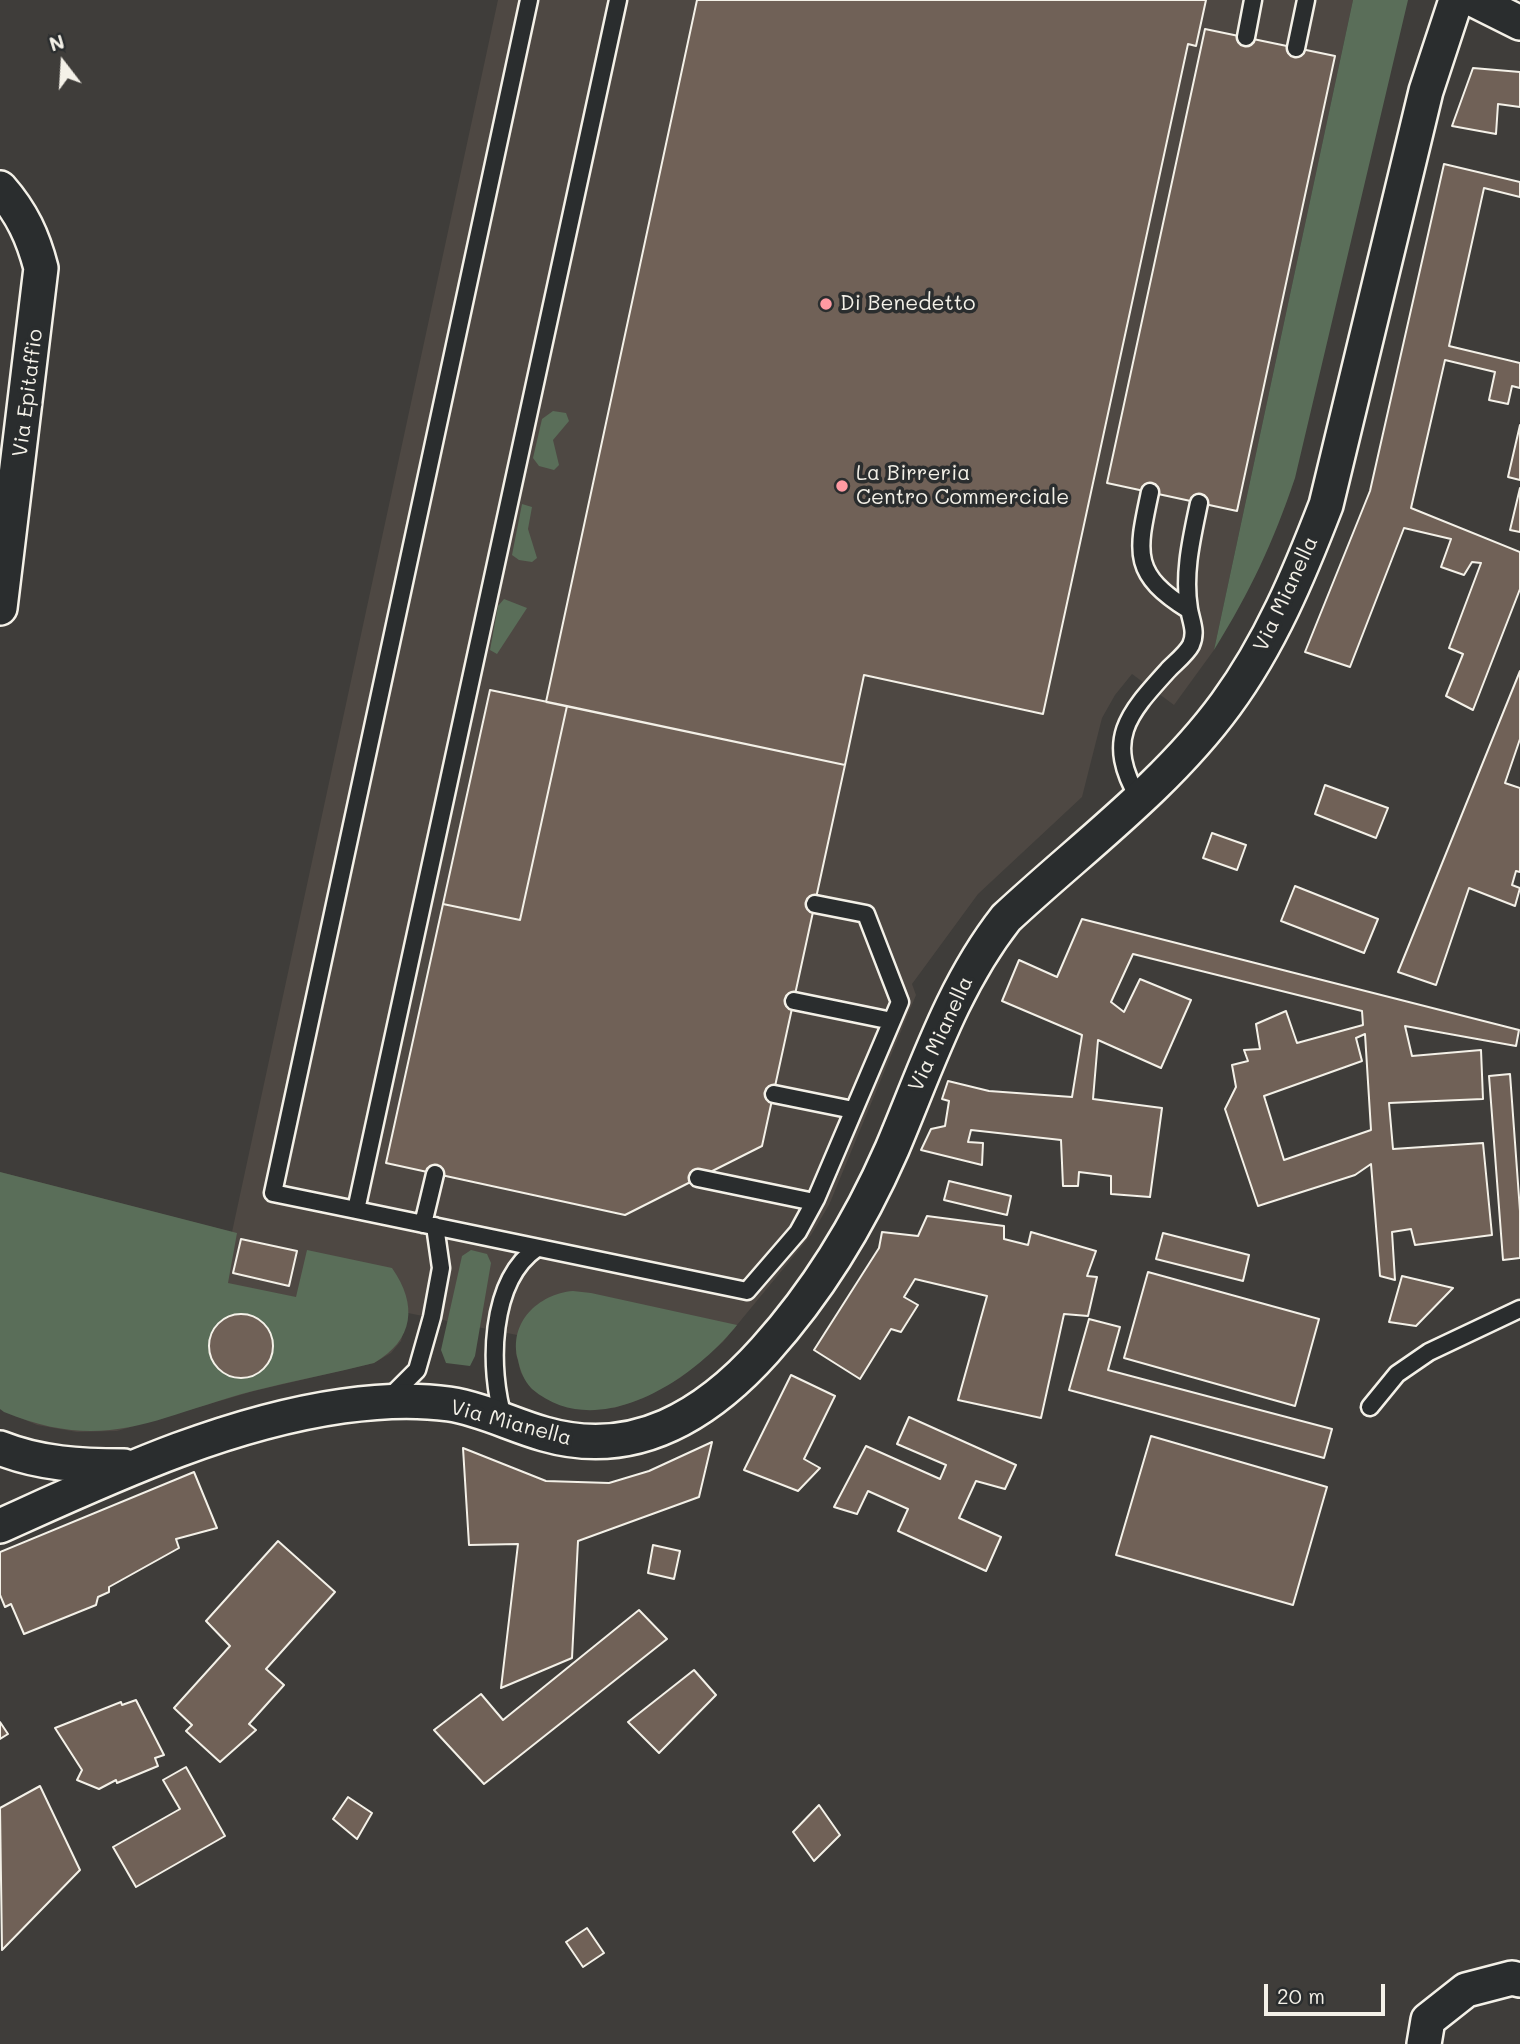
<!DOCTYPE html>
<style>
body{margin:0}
#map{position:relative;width:1520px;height:2044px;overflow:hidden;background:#3f3d3a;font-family:Mali,sans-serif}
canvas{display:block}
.north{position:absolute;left:28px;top:28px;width:70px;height:70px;-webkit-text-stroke:5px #2a2d2e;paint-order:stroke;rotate:343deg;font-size:19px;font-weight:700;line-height:28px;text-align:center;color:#f4f1e8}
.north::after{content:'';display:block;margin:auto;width:24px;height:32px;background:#f4f1e8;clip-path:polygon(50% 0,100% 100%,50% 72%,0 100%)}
.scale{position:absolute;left:1264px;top:1984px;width:121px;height:32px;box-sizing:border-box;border:4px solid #f4f1e8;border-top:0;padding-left:9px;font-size:21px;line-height:24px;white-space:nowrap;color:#f4f1e8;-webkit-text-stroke:5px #2a2d2e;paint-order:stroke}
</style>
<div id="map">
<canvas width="1520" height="2044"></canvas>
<div class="north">N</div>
<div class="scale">20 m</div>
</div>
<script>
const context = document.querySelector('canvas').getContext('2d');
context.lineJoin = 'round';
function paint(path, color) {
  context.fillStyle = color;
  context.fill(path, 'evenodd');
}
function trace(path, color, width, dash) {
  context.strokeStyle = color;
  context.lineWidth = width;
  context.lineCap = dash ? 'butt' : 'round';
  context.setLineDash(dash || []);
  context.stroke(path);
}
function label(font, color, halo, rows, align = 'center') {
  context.font = font + ' Mali,sans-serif';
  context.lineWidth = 7;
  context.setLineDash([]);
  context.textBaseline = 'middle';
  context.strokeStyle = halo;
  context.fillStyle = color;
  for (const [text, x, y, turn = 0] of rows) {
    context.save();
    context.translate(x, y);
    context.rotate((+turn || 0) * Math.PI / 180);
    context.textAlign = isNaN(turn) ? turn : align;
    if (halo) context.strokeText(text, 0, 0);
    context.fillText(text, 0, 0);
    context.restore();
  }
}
const built = new Path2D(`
 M498 0H1353L1214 650 1174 705 1132 674 1115 695 1102 718 1082 797 978 894 912 984 916 995 829 1205 811 1235 723 1342 680 1378 638 1400 614 1408 567 1406 531 1388 521 1373 516 1353 517 1335 408 1313 401 1341 391 1353 374 1363 254 1391 117 1431 77 1432 37 1425 0 1409V1172L232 1232Z`);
const green = new Path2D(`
 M1353 0H1408L1295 478C1273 543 1250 592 1214 650Z
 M553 411 566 413 569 421 553 440 559 465 554 470 539 466 533 458 542 419Z
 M522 504 532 507 528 529 537 558 532 562 519 560 512 555Z
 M504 599 527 608 497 654 490 650 498 606Z
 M0 1172 237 1233 228 1283 296 1297 307 1250 392 1268C418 1305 414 1340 374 1363 334 1373 293 1381 253 1391 154 1417 107 1454 4 1412L0 1409Z
 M471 1250 487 1254 491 1263 475 1356 470 1366 446 1363 441 1350 462 1256Z
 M573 1291 591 1293 737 1325C695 1378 598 1445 532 1389 524 1381 520 1370 518 1360 508 1323 538 1294 573 1291Z`);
const building = new Path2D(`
 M697 0H1206L1196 46 1188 44 1043 714 864 675 845 765 546 702Z
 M1205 29 1335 56 1237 511 1107 483Z
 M1473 68 1520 72V107L1498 104 1496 134 1452 126Z
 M1444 164 1520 182V197L1484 188 1449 346 1520 363V388L1512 386 1508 404 1489 400 1495 372 1445 360 1411 508 1520 552V589L1473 710 1446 696 1463 654 1449 648 1481 563 1472 562 1464 575 1441 567 1451 539 1404 528 1350 667 1305 652 1370 491Z
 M1520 425V480L1508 477Z
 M1520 488V532L1510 530Z
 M1520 671V739L1505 783 1520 788V872L1516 871 1512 885 1520 888 1515 906 1469 888 1436 985 1398 972Z
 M490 690 567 706 520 920 443 904Z
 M567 706 845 765 762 1146 625 1215 386 1163 443 904 520 920Z
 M1325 785 1388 808 1376 838 1315 814Z
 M1212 833 1246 845 1237 870 1203 858Z
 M1295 886 1378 919 1364 953 1281 921Z
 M1082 919 1519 1030 1516 1046 1405 1026 1412 1056 1481 1050 1483 1099 1389 1103 1393 1149 1483 1143 1492 1235 1415 1245 1411 1229 1392 1232 1395 1280 1380 1276 1371 1164 1355 1175 1258 1206 1225 1109 1236 1087 1232 1065 1248 1061 1244 1050 1260 1049 1256 1024 1286 1011 1297 1043 1363 1025 1362 1011 1133 954 1111 1002 1124 1012 1140 979 1191 1000 1161 1068 1098 1040 1093 1099 1162 1108 1150 1197 1111 1194V1176L1079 1172 1078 1186H1063L1061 1140 971 1130 968 1142 983 1143 982 1165 921 1150 931 1129 945 1126 949 1101 942 1099 948 1081 989 1091 1072 1097 1082 1035 1002 1001 1019 960 1057 977ZM1365 1034 1371 1130 1284 1160 1264 1096 1362 1061 1356 1038Z
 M1510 1074 1520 1211V1258L1503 1260 1489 1076Z
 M949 1181 1011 1196 1007 1215 944 1200Z
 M927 1216 1004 1226V1239L1028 1245 1031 1232 1096 1251 1087 1276 1097 1277 1088 1316 1064 1314 1041 1418 958 1400 987 1296 915 1279 904 1297 918 1305 901 1332 891 1329 860 1379 814 1350 879 1248 882 1232 918 1236Z
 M1163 1233 1249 1255 1243 1281 1156 1259Z
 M241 1239 297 1251 289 1286 233 1273Z
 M1148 1272 1319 1319 1295 1406 1124 1358Z
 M1402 1276 1453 1288 1416 1326 1389 1322Z
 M209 1346a32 32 0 1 1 64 0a32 32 0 1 1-64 0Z
 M1089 1319 1120 1327 1108 1370 1332 1429 1324 1458 1069 1390Z
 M791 1375 835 1396 804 1459 820 1468 798 1491 744 1470Z
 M909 1417 1016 1465 1005 1489 976 1481 959 1518 1001 1537 986 1571 898 1531 908 1509 868 1491 857 1514 834 1507 866 1446 940 1479 946 1465 897 1444Z
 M1151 1436 1327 1487 1293 1605 1116 1555Z
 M712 1442 699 1497 578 1541 572 1658 501 1688 518 1544 469 1545 463 1448 546 1481 609 1483 649 1471Z
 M194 1472 217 1528 176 1539 179 1548 109 1587V1592L98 1597 96 1605 24 1634 11 1604 5 1607 0 1595V1552Z
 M278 1541 335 1592 266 1669 284 1685 249 1724 256 1730 220 1762 186 1731 192 1725 174 1708 230 1646 206 1621Z
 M653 1545 680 1551 674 1579 648 1573Z
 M639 1610 667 1639 484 1784 434 1730 481 1694 503 1720Z
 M694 1670 716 1695 659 1753 628 1722Z
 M136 1700 164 1755 155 1758 158 1766 117 1783 116 1780 99 1789 77 1780 82 1770 55 1728 121 1702 122 1705Z
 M0 1722 8 1734 0 1739Z
 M186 1767 225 1836 136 1887 113 1847 180 1809 163 1780Z
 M40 1786 80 1870 2 1950 0 1808Z
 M348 1797 372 1813 357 1839 333 1819Z
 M819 1805 840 1835 814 1861 793 1832Z
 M587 1928 604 1953 583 1967 566 1942Z`);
const lane = new Path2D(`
 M529 0 273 1193 356 1210 618 0
 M1246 37 1253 0
 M1296 48 1306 0
 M1150 492C1137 553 1131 574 1189 610
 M1139 799C1104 739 1128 714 1169 669 1176 662 1187 653 1191 645 1197 632 1191 621 1189 609 1183 573 1192 537 1199 503
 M794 1001 892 1021
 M774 1094 853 1110
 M698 1178 814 1202
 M356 1210 747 1291 798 1232 816 1199 900 1002 866 914 815 904
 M423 1224 435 1174
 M391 1396 417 1370 432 1317 441 1268 435 1226
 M1370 1407 1397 1374 1429 1352 1520 1309
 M504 1420C488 1369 489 1281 537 1248`);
const street = new Path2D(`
 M1474 0 1520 23
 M0 188C22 213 33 237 41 268L0 608
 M0 1448C40 1464 81 1466 124 1466
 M0 1526C109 1477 223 1423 343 1406 378 1401 414 1399 449 1404 482 1409 512 1425 544 1434 634 1460 706 1416 765 1350 818 1291 860 1222 892 1149 926 1069 952 987 1006 918 1080 849 1166 786 1226 704 1270 644 1299 575 1326 505L1426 91 1456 0
 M1424 2044 1428 2020 1466 1990 1512 1978 1520 1980`);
const markers = [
 [826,304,7,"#ff9aa2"],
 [842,486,7,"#ff9aa2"]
];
const poiNames = [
 ["Di Benedetto",840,304],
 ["La Birreria",856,474],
 ["Centro Commerciale",856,498]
];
const streetNames = [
 ["Via Epitaffio",28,393,-83],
 ["Via Mianella",1286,594,-65],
 ["Via Mianella",941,1034,-65],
 ["Via Mianella",511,1423,15]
];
paint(built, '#4e4843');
paint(green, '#5a6e59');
paint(building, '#706157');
trace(building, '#f4f1e8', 2);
trace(lane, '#f4f1e8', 21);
trace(street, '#f4f1e8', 38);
trace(lane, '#2a2d2e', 16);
trace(street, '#2a2d2e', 33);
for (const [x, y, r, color] of markers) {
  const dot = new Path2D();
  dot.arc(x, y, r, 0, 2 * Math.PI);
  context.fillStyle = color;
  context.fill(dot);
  trace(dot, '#2a2d2e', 2.5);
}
label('21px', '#f4f1e8', '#2a2d2e', poiNames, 'left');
label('21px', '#f4f1e8', '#2a2d2e', streetNames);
</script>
